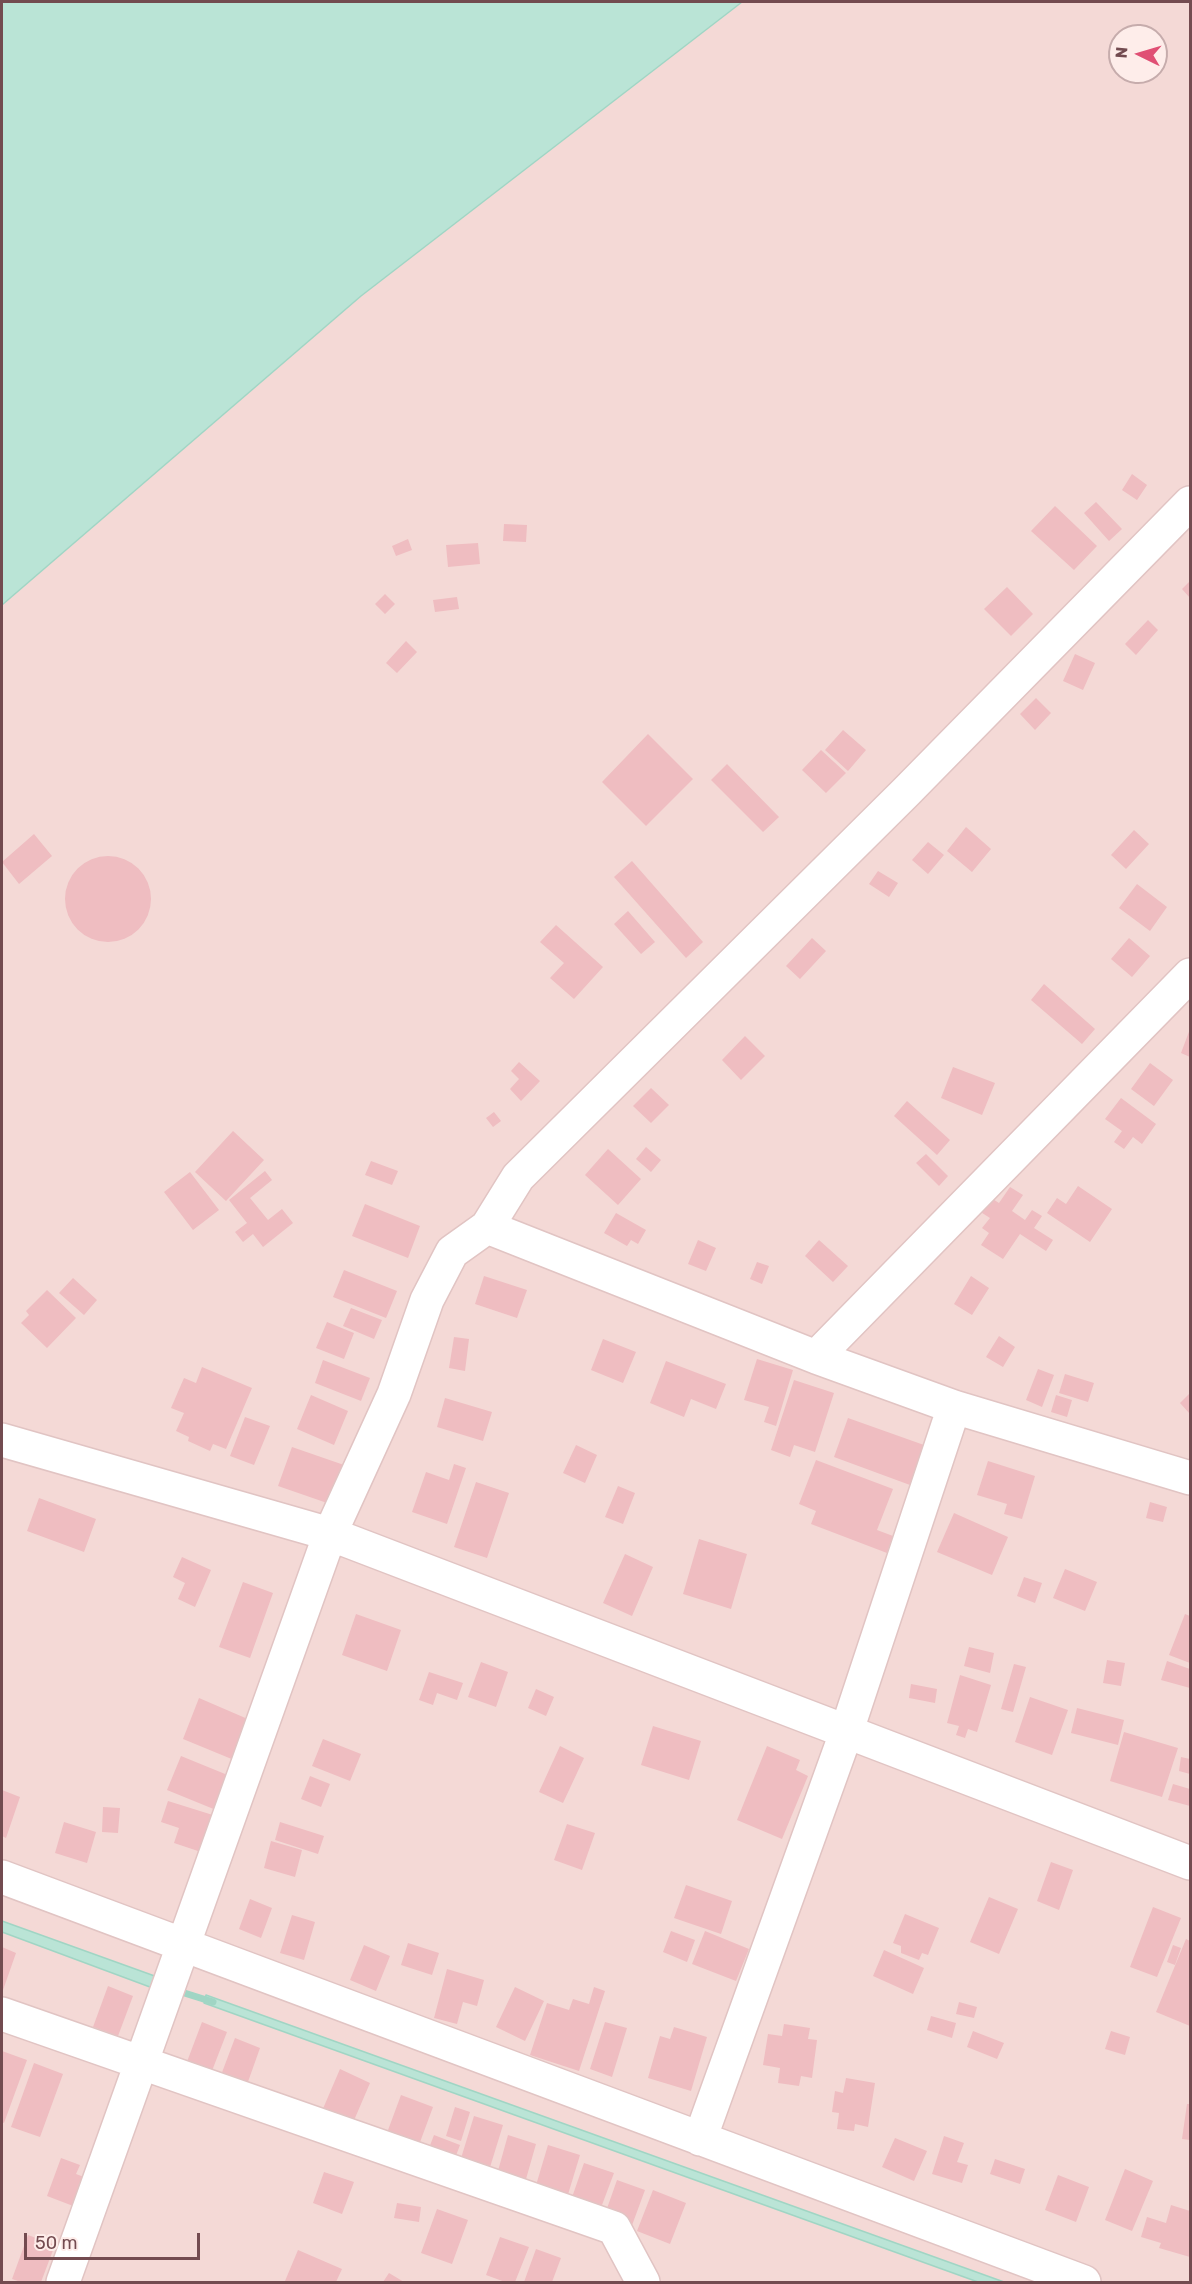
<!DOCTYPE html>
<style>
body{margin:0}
#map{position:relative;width:1192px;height:2284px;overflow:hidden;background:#fbe7e4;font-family:Rubik,sans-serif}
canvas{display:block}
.frame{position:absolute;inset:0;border:3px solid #734b50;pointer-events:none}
.north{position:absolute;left:1108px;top:24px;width:60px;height:60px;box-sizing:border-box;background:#feedea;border:2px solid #c6acac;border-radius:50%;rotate:275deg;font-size:16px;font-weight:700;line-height:24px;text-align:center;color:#734b50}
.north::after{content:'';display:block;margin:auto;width:21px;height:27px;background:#e04f74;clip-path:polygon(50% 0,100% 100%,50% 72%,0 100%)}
.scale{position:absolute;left:24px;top:2233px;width:176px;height:27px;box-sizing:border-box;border:3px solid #734b50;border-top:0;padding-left:8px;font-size:18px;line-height:21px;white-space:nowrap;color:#734b50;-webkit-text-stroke:4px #feedea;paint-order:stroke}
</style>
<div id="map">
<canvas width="1192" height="2284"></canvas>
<div class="frame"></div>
<div class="north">N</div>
<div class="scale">50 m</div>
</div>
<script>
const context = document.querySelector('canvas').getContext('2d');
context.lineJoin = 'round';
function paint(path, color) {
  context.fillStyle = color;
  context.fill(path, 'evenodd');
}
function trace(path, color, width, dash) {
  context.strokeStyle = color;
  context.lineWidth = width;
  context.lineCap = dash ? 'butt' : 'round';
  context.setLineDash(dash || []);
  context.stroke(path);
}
const residential = new Path2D(`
 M742 2H1190V2282H2V605L361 296ZM1120 36H1156V72H1120Z`);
const water = new Path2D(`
 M2 2H742L361 296 2 605Z
 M2 1921 163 1979 158 1990 2 1932Z
 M206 1995 1004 2282H978L204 2003Z`);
const stream = new Path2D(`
 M178 1991 213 2002`);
const building = new Path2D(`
 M1132 474 1147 485 1137 500 1122 490Z
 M1096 502 1122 529 1109 541 1084 513Z
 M1055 506 1097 546 1074 570 1031 531Z
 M504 524 527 525 526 542 503 541Z
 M408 539 412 550 396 556 392 546Z
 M478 543 480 564 448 567 446 545Z
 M1190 581V598L1182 589Z
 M1007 587 1033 614 1011 636 984 609Z
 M385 594 395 604 385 614 375 604Z
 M457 597 459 609 435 612 433 600Z
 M1148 620 1158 630 1136 655 1125 644Z
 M406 641 417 652 397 673 386 663Z
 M1075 654 1095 663 1083 690 1063 681Z
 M1036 698 1051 713 1035 730 1020 714Z
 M843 730 866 750 848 771 825 750Z
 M648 734 693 779 646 826 602 782Z
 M821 750 846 773 826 793 802 770Z
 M727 764 779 817 763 832 711 780Z
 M966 827 991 849 972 872 947 851Z
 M1134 830 1149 844 1126 869 1111 855Z
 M34 834 52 856 19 884 2 862Z
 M928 842 944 855 928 874 912 860Z
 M65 899a43 43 0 1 1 86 0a43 43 0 1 1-86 0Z
 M632 861 703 942 686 958 614 877Z
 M878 871 898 883 889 897 869 884Z
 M1137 884 1167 907 1150 931 1119 908Z
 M628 911 655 942 641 954 614 924Z
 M556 925 603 967 574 999 550 978 564 963 540 942Z
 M812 938 826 951 800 979 786 966Z
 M1129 938 1150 956 1132 977 1111 959Z
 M1044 984 1095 1029 1082 1044 1031 1000Z
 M1190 1029V1057L1181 1053Z
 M745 1036 765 1056 741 1080 722 1060Z
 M519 1062 540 1081 521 1101 510 1089 519 1079 511 1071Z
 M1150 1063 1173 1080 1154 1106 1131 1089Z
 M953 1067 995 1083 982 1115 941 1098Z
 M651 1088 669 1105 651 1123 633 1106Z
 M1121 1098 1156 1124 1142 1144 1133 1137 1124 1149 1114 1142 1122 1131 1105 1119Z
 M907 1101 950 1140 937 1155 894 1116Z
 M494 1112 501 1121 493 1127 486 1118Z
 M233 1131 264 1160 226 1201 195 1172Z
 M646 1147 661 1160 651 1172 636 1159Z
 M608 1149 641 1179 618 1205 585 1175Z
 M926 1154 948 1176 939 1186 916 1163Z
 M371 1161 398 1171 392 1185 365 1175Z
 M265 1171 272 1180 250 1198 268 1220 282 1209 293 1223 263 1247 253 1234 243 1242 235 1232 247 1223 229 1200Z
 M190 1172 219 1210 193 1230 164 1192Z
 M1078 1186 1112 1209 1090 1242 1047 1213 1057 1198 1066 1204Z
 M1010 1187 1023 1195 1012 1211 1025 1220 1032 1210 1042 1216 1034 1228 1053 1240 1046 1251 1020 1234 1003 1259 981 1245 989 1233 982 1228 990 1218 979 1211 988 1196 999 1203Z
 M365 1204 420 1226 408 1258 352 1236Z
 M616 1213 646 1230 638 1244 631 1240 627 1246 604 1233Z
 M698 1240 716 1248 706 1271 688 1264Z
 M819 1240 848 1266 833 1282 805 1256Z
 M757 1262 769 1266 762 1284 750 1279Z
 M344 1270 397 1291 386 1318 333 1297Z
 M484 1276 527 1290 517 1318 475 1304Z
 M971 1276 989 1288 972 1315 954 1304Z
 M73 1278 97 1300 84 1315 59 1293Z
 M47 1290 76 1318 47 1348 21 1323 29 1315 26 1311Z
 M351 1308 382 1320 374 1339 343 1326Z
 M327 1322 354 1333 344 1359 316 1348Z
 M999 1336 1015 1347 1003 1367 986 1357Z
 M454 1337 469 1339 465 1371 449 1368Z
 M603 1339 636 1352 623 1383 591 1370Z
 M757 1359 793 1370 776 1426 764 1422 769 1407 744 1400Z
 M323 1360 370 1378 361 1401 315 1383Z
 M666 1361 726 1384 716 1409 691 1399 684 1417 650 1403Z
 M202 1367 252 1388 226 1449 213 1444 210 1451 188 1441 189 1437 176 1431 184 1413 171 1408 184 1378 196 1383Z
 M1038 1369 1054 1375 1042 1407 1026 1400Z
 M1065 1374 1094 1383 1088 1402 1059 1393Z
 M794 1380 834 1393 815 1452 794 1445 790 1457 771 1450Z
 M1190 1393V1414L1180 1403Z
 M311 1395 348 1411 334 1445 297 1429Z
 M1056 1395 1072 1400 1067 1417 1051 1412Z
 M445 1398 492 1412 483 1441 437 1427Z
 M245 1417 270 1426 254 1465 230 1456Z
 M848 1418 924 1445 910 1485 834 1457Z
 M576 1445 597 1455 585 1483 563 1473Z
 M292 1447 344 1465 330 1504 278 1486Z
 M816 1460 893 1489 877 1530 893 1536 887 1553 811 1524 816 1511 799 1504Z
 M988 1461 1035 1476 1022 1519 1004 1514 1007 1504 977 1495Z
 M454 1464 466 1468 447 1524 412 1512 426 1472 449 1480Z
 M476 1482 509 1493 487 1558 454 1547Z
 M618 1486 635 1493 623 1524 605 1517Z
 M39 1498 96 1519 84 1552 27 1531Z
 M1150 1502 1167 1507 1163 1522 1146 1518Z
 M954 1513 1008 1537 992 1575 937 1552Z
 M699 1539 747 1554 731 1609 683 1594Z
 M625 1554 653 1567 632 1616 603 1603Z
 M182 1557 211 1570 195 1607 178 1599 185 1583 173 1577Z
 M1065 1569 1097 1582 1085 1611 1053 1598Z
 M1024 1577 1042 1583 1035 1603 1017 1596Z
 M243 1582 273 1593 250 1658 219 1647Z
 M356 1614 401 1630 387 1671 342 1655Z
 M1185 1614 1190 1616V1663L1169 1655Z
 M969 1647 994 1653 990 1673 964 1666Z
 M1107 1660 1125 1663 1121 1686 1103 1683Z
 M1167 1661 1190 1669V1688L1161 1680Z
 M481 1662 508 1672 496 1707 468 1697Z
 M1014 1664 1026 1667 1013 1712 1001 1709Z
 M429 1672 463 1683 457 1700 437 1693 433 1705 419 1700Z
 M960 1675 991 1685 977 1732 968 1729 965 1738 956 1735 959 1726 947 1723Z
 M911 1684 937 1689 935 1703 909 1698Z
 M536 1689 554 1697 546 1716 528 1708Z
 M1030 1697 1068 1710 1052 1755 1015 1742Z
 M199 1698 250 1720 234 1760 183 1739Z
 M1077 1708 1124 1720 1118 1745 1071 1733Z
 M653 1726 701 1741 689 1780 641 1765Z
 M1124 1732 1178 1748 1162 1797 1110 1781Z
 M323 1739 361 1754 350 1781 312 1766Z
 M560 1746 584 1758 563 1803 539 1792Z
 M767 1746 800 1760 796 1770 808 1776 782 1839 737 1820Z
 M181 1756 230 1776 216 1810 167 1790Z
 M1181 1757 1190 1759V1774L1179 1771Z
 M310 1776 330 1784 321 1807 301 1799Z
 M1173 1784 1190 1789V1806L1168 1800Z
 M2 1790 20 1797 6 1838 2 1836Z
 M168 1801 216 1816 204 1853 174 1843 179 1828 161 1822Z
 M103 1807 120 1808 118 1833 102 1832Z
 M64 1822 96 1832 87 1863 55 1853Z
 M280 1822 324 1836 318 1854 275 1840Z
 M567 1824 595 1833 582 1870 554 1860Z
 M271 1841 302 1850 295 1877 264 1868Z
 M1051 1862 1073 1870 1059 1910 1037 1901Z
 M686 1885 732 1901 721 1934 674 1918Z
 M989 1897 1018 1909 999 1954 970 1942Z
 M250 1899 272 1908 261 1938 239 1929Z
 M1153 1907 1181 1918 1157 1977 1130 1967Z
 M905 1914 939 1928 928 1955 922 1953 919 1960 901 1953V1946L893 1943Z
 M292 1915 315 1922 304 1960 280 1953Z
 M671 1931 695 1940 687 1962 663 1952Z
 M705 1931 749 1949 736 1981 692 1964Z
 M1186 1939 1190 1941V2026L1156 2012Z
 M408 1943 439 1953 432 1975 401 1965Z
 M364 1945 390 1956 376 1991 350 1980Z
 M1173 1945 1181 1948 1175 1965 1167 1962Z
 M2 1947 16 1953 2 1993Z
 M884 1950 924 1968 913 1994 873 1976Z
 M447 1969 484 1980 477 2006 463 2002 457 2024 434 2018Z
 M108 1986 133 1996 118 2036 93 2027Z
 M515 1987 544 2001 525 2041 496 2027Z
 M594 1987 605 1991 579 2071 530 2055 547 2003 569 2010 573 1999 589 2004Z
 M959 2002 977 2007 974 2018 956 2014Z
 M931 2016 956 2023 952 2038 927 2030Z
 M202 2022 227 2032 210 2076 185 2067Z
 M605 2022 627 2028 612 2077 590 2069Z
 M784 2024 810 2028 808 2039 817 2040 812 2078 801 2076 799 2086 778 2083 780 2068 763 2065 768 2034 782 2036Z
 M674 2027 707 2037 691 2091 648 2078 660 2036 670 2039Z
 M973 2031 1004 2043 997 2059 967 2047Z
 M1111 2031 1130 2037 1125 2055 1105 2049Z
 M235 2038 260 2048 244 2093 218 2083Z
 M2 2051 27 2060 4 2123 2 2122Z
 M34 2063 63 2074 40 2137 11 2127Z
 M340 2069 370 2083 352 2125 322 2111Z
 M846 2078 875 2083 868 2127 855 2124 854 2131 837 2129 839 2113 832 2112 835 2091 843 2093Z
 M401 2095 433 2107 416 2153 384 2141Z
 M1187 2104H1190V2140L1182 2139Z
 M455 2107 470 2112 461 2141 446 2136Z
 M474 2116 503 2125 487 2177 458 2168Z
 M434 2135 460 2145 452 2166 426 2156Z
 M508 2135 536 2144 524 2186 496 2178Z
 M944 2136 964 2143 957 2162 968 2165 962 2183 932 2174Z
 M895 2138 927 2151 914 2181 882 2167Z
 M548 2145 580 2155 566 2201 534 2192Z
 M61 2158 80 2165 76 2174 92 2180 81 2209 47 2196Z
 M995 2159 1025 2169 1020 2184 990 2174Z
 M584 2163 614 2173 599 2213 570 2203Z
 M1125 2169 1153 2181 1132 2231 1105 2220Z
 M324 2172 354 2182 342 2214 313 2203Z
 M1058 2175 1089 2187 1076 2222 1045 2210Z
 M617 2180 645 2190 631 2228 604 2217Z
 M653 2190 686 2203 670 2244 637 2231Z
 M397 2203 421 2207 419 2222 394 2218Z
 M1171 2205 1190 2211V2257L1159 2248 1161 2243 1141 2237 1147 2217 1166 2223Z
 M437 2209 468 2220 452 2264 421 2253Z
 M28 2235 55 2245 41 2282H21L12 2279Z
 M500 2237 529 2247 515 2282H505L486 2275Z
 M536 2249 561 2258 552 2282H524Z
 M298 2250 342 2269 336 2282 285 2281Z
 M389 2273 404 2282H383Z`);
const minor = new Path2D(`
 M487 1227 816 1357 954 1407 1190 1478
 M816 1357 1190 975
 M2 1440 330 1534 1190 1863
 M2 1877 1084 2282
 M2 2014 614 2228 643 2282
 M700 2139 846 1733 954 1407
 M63 2282 330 1534 394 1394 427 1300 452 1252 487 1227 518 1177 906 792 1190 503`);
paint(residential, '#f4d9d6');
paint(water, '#bae4d6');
trace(water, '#a0d5c4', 1.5);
trace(stream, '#a0d5c4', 7);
paint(building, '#efbdc1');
trace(minor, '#e1c4c3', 36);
trace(minor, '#fff', 33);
</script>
